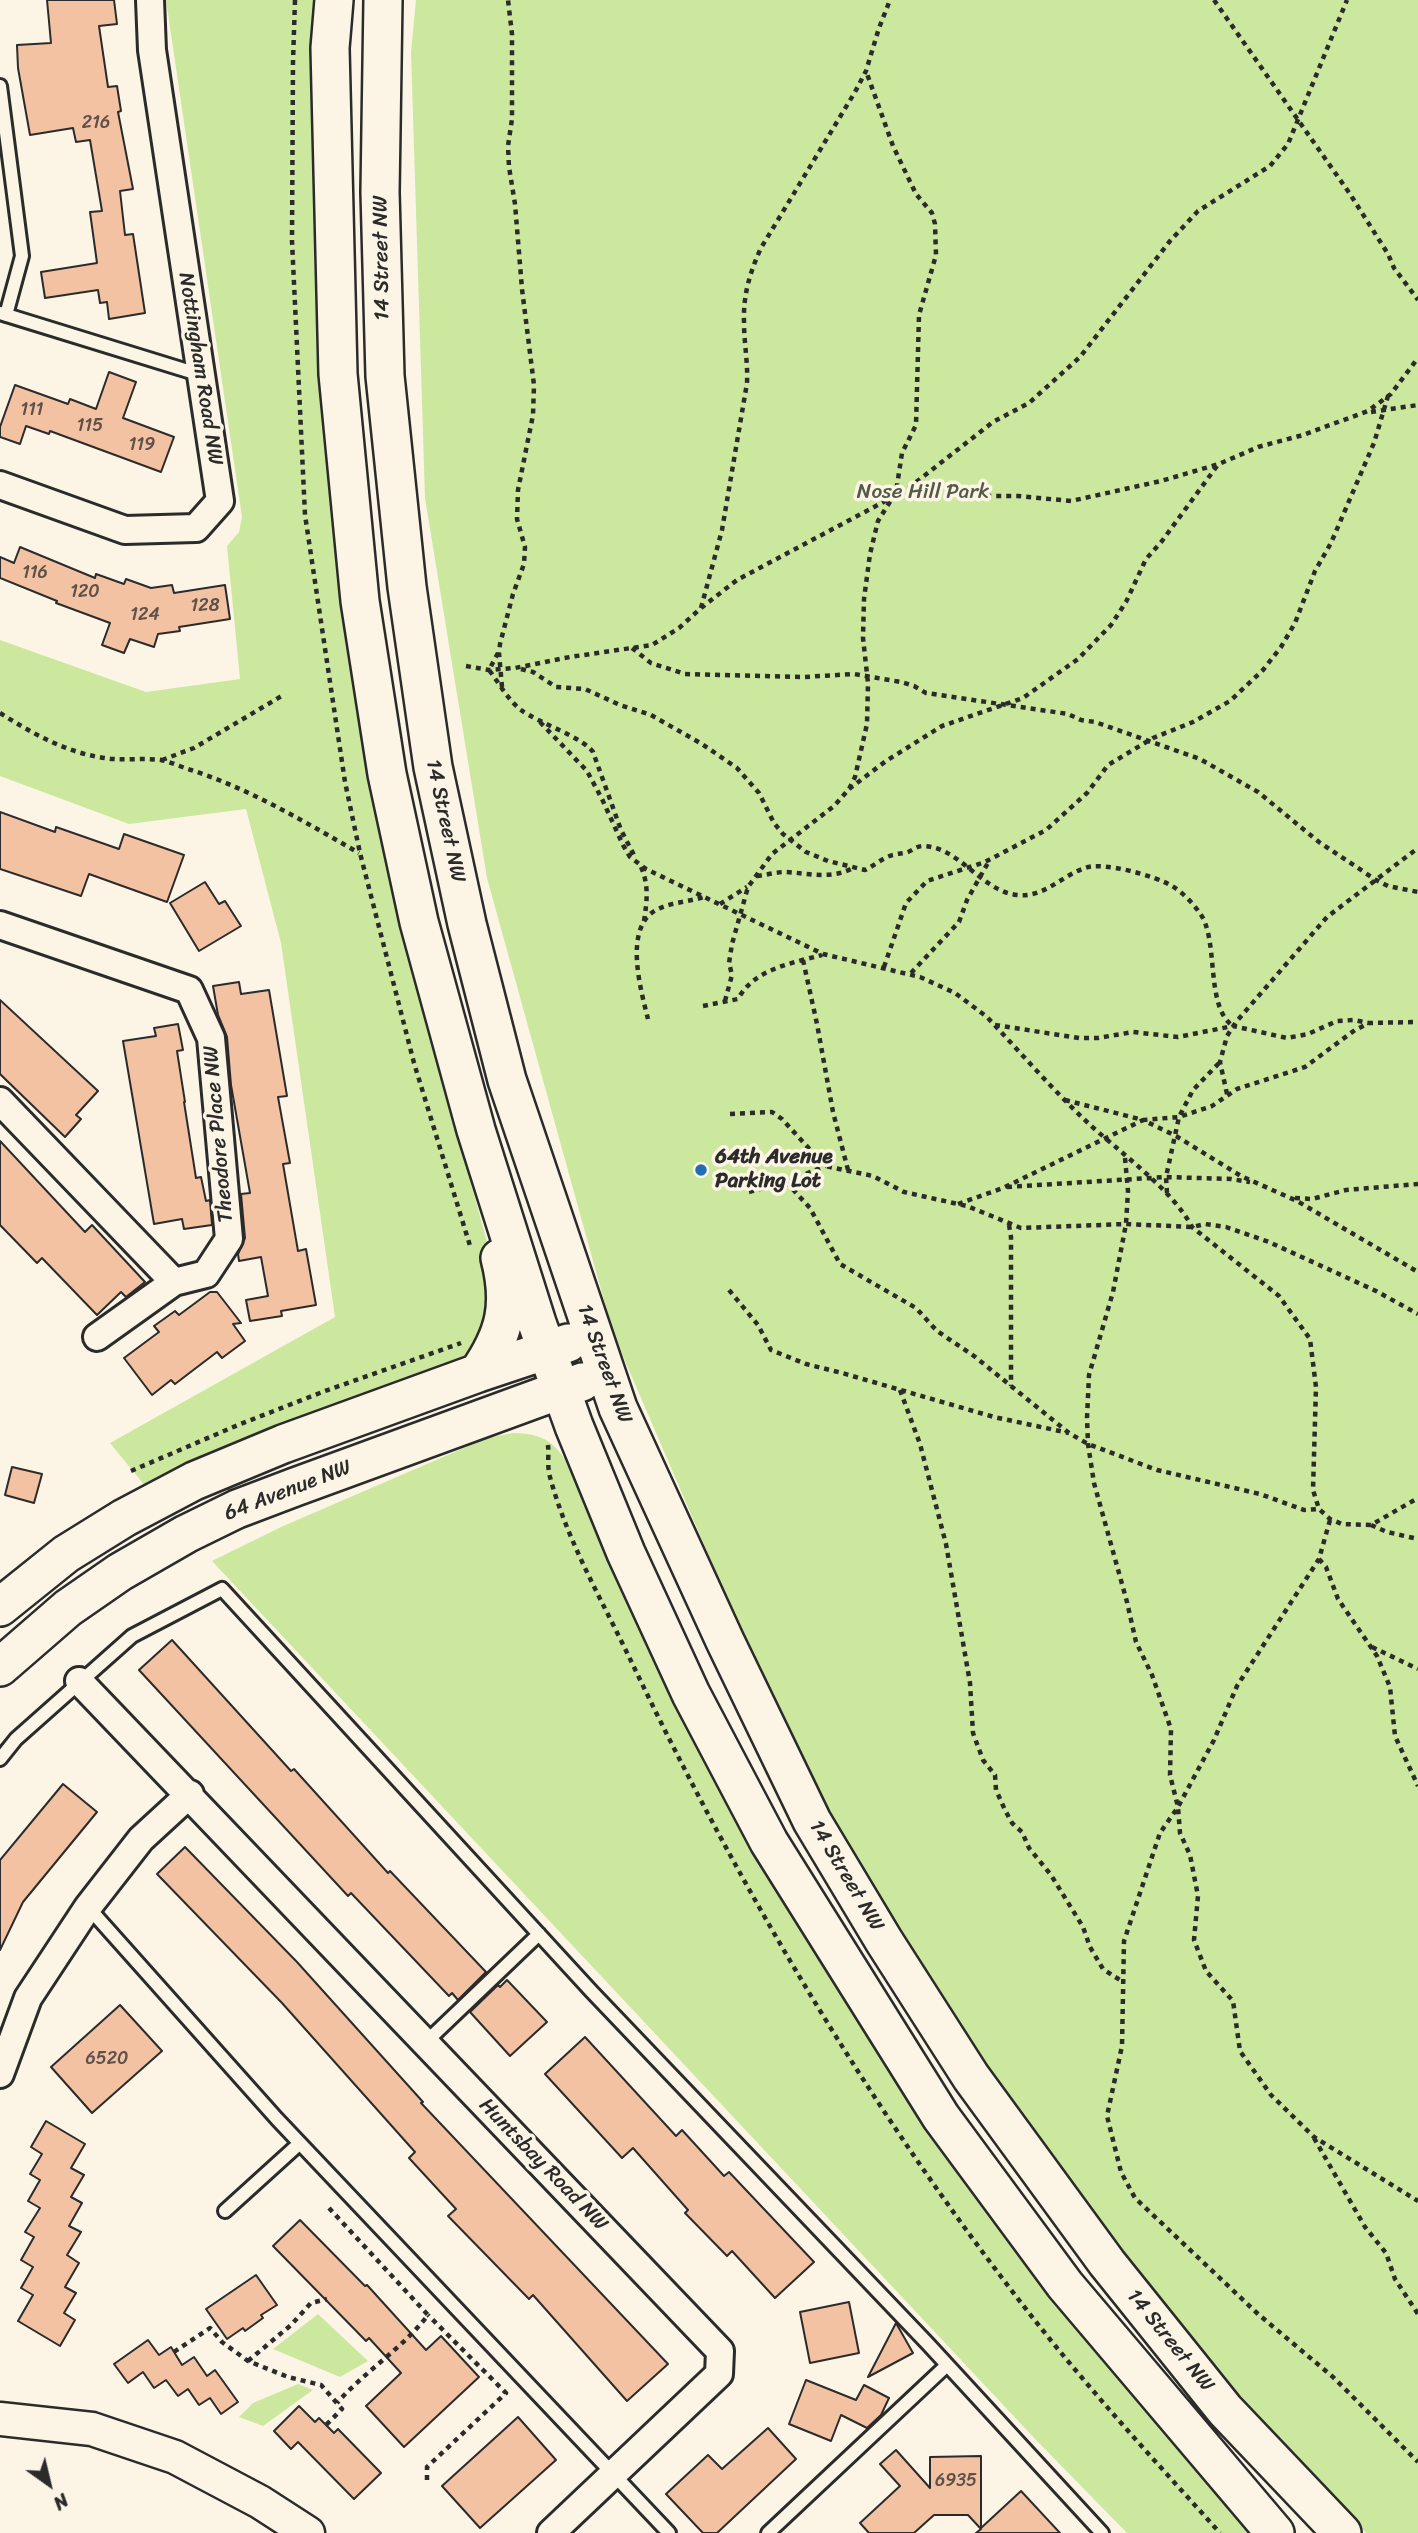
<!DOCTYPE html>
<style>
body{margin:0}
#map{position:relative;width:1418px;height:2533px;overflow:hidden;background:#fcf5e5;font-family:Sriracha,sans-serif}
canvas{display:block}
.north{position:absolute;left:14px;top:2449px;width:70px;height:70px;-webkit-text-stroke:5px #fcf5e5;paint-order:stroke;rotate:146deg;font-size:19px;font-weight:700;line-height:28px;text-align:center;color:#2b2b2b}
.north::after{content:'';display:block;margin:auto;width:24px;height:32px;background:#2b2b2b;clip-path:polygon(50% 0,100% 100%,50% 72%,0 100%)}
</style>
<div id="map">
<canvas width="1418" height="2533"></canvas>
<div class="north">N</div>
</div>
<script>
const context = document.querySelector('canvas').getContext('2d');
context.lineJoin = 'round';
function paint(path, color) {
  context.fillStyle = color;
  context.fill(path, 'evenodd');
}
function trace(path, color, width, dash) {
  context.strokeStyle = color;
  context.lineWidth = width;
  context.lineCap = dash ? 'butt' : 'round';
  context.setLineDash(dash || []);
  context.stroke(path);
}
function label(font, color, halo, rows, align = 'center') {
  context.font = font + ' Sriracha,sans-serif';
  context.lineWidth = 7;
  context.setLineDash([]);
  context.textBaseline = 'middle';
  context.strokeStyle = halo;
  context.fillStyle = color;
  for (const [text, x, y, turn = 0] of rows) {
    context.save();
    context.translate(x, y);
    context.rotate((+turn || 0) * Math.PI / 180);
    context.textAlign = isNaN(turn) ? turn : align;
    if (halo) context.strokeText(text, 0, 0);
    context.fillText(text, 0, 0);
    context.restore();
  }
}
const green = new Path2D(`
 M166 0H321L336 530 352 669 384 841 416 984 492 1260 489 1338 456 1365 146 1487 110 1443 335 1317 281 943 246 809 129 824 0 776V640L146 692 240 679 227 546 239 532 242 517Z
 M416 0H1418V2533H1366L1251 2408 1120 2252 1011 2106 901 1936 829 1812 774 1707 613 1333 487 878 425 498 411 52Z
 M513 1433C552 1433 560 1450 578 1481L756 1849 1254 2533H1127L1037 2441 212 1561 281 1527 487 1438Z
 M318 2314 368 2361 340 2377 273 2349Z
 M298 2384 313 2390 263 2426 239 2417 253 2403Z`);
const building = new Path2D(`
 M47 0H114L117 24 99 26 108 87 117 86 121 111 118 112 133 189 120 191 125 235 133 234 145 313 109 319 107 302 100 303 98 290 45 298 41 272 97 263 90 212 102 211 90 140 76 142 73 128 30 135 18 68 17 45 51 43Z
 M109 372 136 382 123 418 174 437 161 472 50 431 49 434 26 426 20 444 0 437V427L15 385 68 404 70 399 96 409Z
 M20 547 95 578 96 574 124 584 126 579 151 588 172 585 174 593 225 585 230 619 179 627 180 631 158 634 154 647 130 639 124 653 102 645 110 623 56 603 57 601 0 578V557L14 563Z
 M0 812 55 832 56 827 119 849 124 834 184 855 167 902 89 874 81 896 0 869Z
 M205 882 219 904 225 901 241 926 199 951 170 903Z
 M239 982 241 994 269 990 287 1096 278 1097 290 1163 283 1164 298 1251 306 1249 316 1305 281 1311 282 1316 250 1321 246 1300 268 1296 261 1257 239 1261 238 1254 245 1238 241 1194 250 1193 231 1085 227 1037 218 1015 213 986Z
 M0 1000 98 1091 76 1115 81 1119 65 1137 0 1074Z
 M178 1024 183 1050 177 1051 185 1102H184L196 1178 201 1177 206 1201 210 1200 212 1225 184 1229 182 1219 154 1224 123 1041 156 1036 154 1028Z
 M0 1141 85 1232 92 1225 145 1282 126 1297 121 1292 97 1315 42 1258 37 1263 0 1225Z
 M210 1292H217L241 1323 233 1324 245 1341 222 1358 217 1352 175 1384 171 1380 152 1395 124 1358 159 1332 154 1326 175 1311 179 1315Z
 M12 1467 42 1474 34 1503 5 1495Z
 M172 1640 291 1771 294 1769 388 1873 390 1871 486 1972 458 2000 452 1993 449 1996 351 1893 348 1896 139 1670Z
 M63 1784 97 1812 23 1902 0 1950V1860Z
 M185 1847 297 1962 423 2102 421 2103 668 2364 627 2401 533 2295 529 2299 448 2216 456 2209 409 2158 415 2152 282 2003 157 1874Z
 M507 1980 547 2022 510 2056 470 2012 498 1985 500 1987Z
 M120 2005 162 2051 92 2113 51 2067Z
 M585 2037 676 2136 682 2130 724 2176 729 2172 814 2262 775 2298 732 2251 727 2256 685 2213 688 2210 633 2148 622 2158 545 2074Z
 M46 2121 85 2144 71 2168 84 2175 71 2197 82 2203 69 2226 81 2232 67 2255 79 2263 65 2287 76 2293 64 2313 75 2320 60 2346 18 2321 33 2295 21 2288 33 2267 21 2260 34 2237 25 2232 40 2208 28 2201 40 2180 30 2174 42 2154 31 2147Z
 M300 2220 365 2286 367 2285 426 2350 441 2336 479 2377 404 2447 366 2406 401 2373 369 2338 366 2341 273 2246Z
 M256 2275 277 2305 261 2315 263 2318 245 2331 243 2328 227 2339 206 2309Z
 M849 2302 859 2353 810 2363 800 2312Z
 M896 2323 913 2353 868 2377Z
 M148 2340 159 2355 171 2347 182 2365 194 2357 207 2376 215 2370 238 2402 221 2414 210 2398 199 2405 188 2389 178 2396 166 2380 154 2388 143 2372 128 2383 114 2364Z
 M806 2380 856 2400 864 2385 889 2398 881 2415 867 2428 841 2415 831 2441 789 2424Z
 M299 2406 315 2422 319 2418 334 2433 338 2429 381 2473 354 2499 298 2442 291 2449 274 2431Z
 M518 2417 556 2460 480 2528 442 2486Z
 M768 2428 796 2459 717 2533H703L666 2494 708 2455 722 2469Z
 M896 2450 930 2488V2457L981 2456V2528L1021 2491 1060 2533H976L981 2529 968 2515H934L914 2533H869L860 2523 900 2486 880 2464Z`);
const path = new Path2D(`
 M295 0 293 62 292 241 305 515 345 782 360 853 414 1063 471 1249
 M1214 0 1350 194 1388 254 1394 268 1418 300
 M1371 412 1418 405
 M907 490 939 488 984 496H1018L1071 501 1161 481 1219 464 1258 447 1303 435 1368 411 1391 394 1418 358
 M701 608 722 530 747 383C748 362 744 343 744 322 743 295 750 272 761 248L855 92 866 71 879 28 890 0
 M632 648 651 663 685 674 804 677 854 674 901 682 914 686 926 693 1068 714 1081 720 1095 722 1200 759 1258 792 1319 842 1376 880 1388 886 1418 892
 M498 653 489 670C499 683 508 700 521 710 539 723 584 738 593 752L621 830 636 859
 M466 666 489 670 515 668 570 657 652 645 679 628 701 608 737 580 906 490 993 422 1029 403 1080 357 1170 241 1198 211 1270 166 1288 144 1347 0
 M521 669 533 672 556 687 585 689 620 705 651 715 702 744 737 768 759 793 774 823 783 834 806 852 828 861 865 870C874 866 883 857 893 855 898 853 903 854 908 852 913 850 917 846 923 846 960 847 981 891 1017 895 1044 898 1061 876 1085 868 1102 861 1156 876 1172 886 1182 892 1192 902 1199 912 1220 938 1204 1006 1233 1026
 M502 687 499 653 500 644 513 594 524 564 525 547 517 519 518 490 533 415 534 385 522 289 515 204 509 167 508 146 512 119V34L508 0
 M0 713C35 735 70 755 113 759 128 760 145 758 161 760 171 762 181 767 191 770 250 789 305 822 359 853
 M540 722 587 771 602 799 623 845 630 857 646 869 823 954 920 977 955 993 987 1017C1020 1052 1052 1089 1087 1122 1118 1151 1173 1190 1192 1227L1279 1296 1310 1339 1316 1387 1313 1490 1319 1509 1330 1519 1342 1524 1371 1525 1418 1498
 M162 760 194 748 285 694
 M849 789 886 761 942 726 1023 698 1078 659 1111 625 1126 602 1146 559 1162 541 1217 466
 M641 867C649 885 647 901 644 921
 M757 876C766 875 776 872 785 872 809 873 830 880 853 868
 M720 904 747 887
 M803 960 817 1024 833 1112 848 1170
 M884 967 906 903 927 881 985 862 1046 830 1087 793 1108 765 1153 738 1193 722 1230 701 1263 670 1281 647 1295 623 1315 571 1331 543 1374 443 1388 396
 M911 973 959 922 967 900 989 861
 M725 1001 732 975 729 963 732 944 748 887 772 854 834 806 849 789 855 777 867 724 868 683 863 638 864 599 870 554 878 521 896 492 902 453 916 425 919 315 936 255 935 224 932 213 916 194 893 146 866 71
 M703 1006 738 999C754 969 792 963 822 955
 M648 1019C641 991 623 928 656 910 671 902 688 902 704 897
 M995 1025 1079 1038H1098L1133 1032 1178 1037 1233 1026 1287 1038 1308 1034 1337 1021 1354 1020 1369 1023
 M1227 1094 1220 1062 1227 1036 1236 1022 1327 917 1418 848
 M1065 1100 1143 1120 1179 1117 1212 1106 1237 1089 1305 1067 1355 1030 1369 1023 1418 1022
 M730 1114 772 1112 782 1119 825 1166 873 1176 904 1192 967 1206 1021 1228 1126 1224 1192 1227 1205 1224 1226 1227 1269 1242 1376 1291 1418 1314
 M1125 1158 1128 1191 1126 1224 1113 1292 1089 1375 1087 1418 1088 1444 1094 1483 1127 1602 1136 1642 1152 1675 1171 1729 1170 1775 1178 1807 1180 1833 1190 1855 1198 1896 1194 1940 1206 1971 1233 2001 1240 2051 1271 2095 1314 2137 1418 2201
 M786 1182 810 1208 840 1264 916 1308 937 1331 974 1356 1069 1433 1088 1444 1157 1470 1260 1494 1304 1510 1319 1509
 M1007 1187 1166 1177 1231 1179 1250 1182
 M749 1192 786 1182 825 1166
 M1167 1193 1166 1177 1179 1117 1193 1090 1220 1062
 M1295 1198 1312 1199 1346 1190 1418 1184
 M958 1204 1003 1188 1143 1120 1176 1136 1241 1176 1297 1201 1418 1272
 M1009 1225 1011 1237V1386
 M729 1290 758 1325 771 1350 806 1364 842 1373 994 1417 1069 1433
 M900 1390 920 1444 946 1544 970 1683 973 1733 983 1760 995 1775 996 1790 1005 1810 1012 1823 1022 1832 1029 1848 1051 1875 1083 1927 1090 1947 1103 1969 1123 1982
 M548 1445C549 1455 547 1467 550 1477 567 1541 603 1602 631 1661 742 1893 874 2116 1033 2318 1092 2393 1157 2463 1220 2533
 M131 1471 238 1425 325 1391 461 1343
 M1330 1520 1319 1559 1237 1686 1214 1740 1178 1807 1160 1833 1124 1941 1122 2046 1107 2116 1121 2172 1135 2198 1258 2314 1333 2377 1418 2462
 M1371 1525 1387 1532 1418 1539
 M1319 1559 1326 1567 1338 1599 1377 1656 1390 1687 1395 1736 1418 1786
 M1372 1647 1418 1669
 M1314 2138 1365 2227 1386 2253 1395 2279 1418 2314
 M329 2208 428 2315C402 2349 365 2371 337 2403
 M174 2352 210 2328 222 2342 248 2361 288 2377 321 2385 342 2409 326 2425
 M248 2361 291 2325 311 2303 327 2299
 M427 2480V2467L506 2393 428 2315`);
const service = new Path2D(`
 M0 86 22 256 6 315
 M0 313 201 375
 M0 1759 16 1739 132 1636 222 1589 592 1992 928 2344 1102 2533
 M88 1907 277 2119 669 2533
 M426 2042 539 1934
 M225 2211 300 2143
 M768 2533 947 2365`);
const minor = new Path2D(`
 M0 485 125 530 196 528 220 501 152 50 150 0
 M0 925 189 990 211 1038 229 1239 206 1274 174 1282 97 1337
 M0 1101 174 1282
 M79 1681 720 2351 719 2374 551 2533
 M0 2074 28 1998 88 1907 141 1839 190 1794`);
const tertiary = new Path2D(`
 M0 2419 92 2429 175 2457 260 2502 308 2533`);
const secondary = new Path2D(`
 M334 0 330 48 338 374 360 601 387 774 419 922 476 1130 537 1323 574 1426 626 1553 691 1694 769 1842 941 2117 1065 2285 1275 2533
 M383 0 380 192 385 376 407 587 433 767 467 924 507 1080 618 1408 725 1641 812 1821 884 1941 971 2077 1107 2263 1225 2410 1342 2533
 M478 1373C505 1334 512 1305 500 1258
 M0 1607 66 1554 124 1518 194 1481 283 1444 478 1373 568 1343
 M0 1667 68 1608 120 1572 186 1534 237 1509 295 1487 582 1382`);
const markers = [
 [701,1170,7,"#1f6fb2"]
];
const numberNames = [
 ["216",96,123],
 ["111",32,410],
 ["115",90,426],
 ["119",142,445],
 ["116",35,573],
 ["120",85,592],
 ["128",205,606],
 ["124",145,615],
 ["6520",107,2059],
 ["6935",956,2481]
];
const streetNames = [
 ["14 Street NW",382,258,-91],
 ["Nottingham Road NW",200,369,81],
 ["14 Street NW",445,821,78],
 ["Theodore Place NW",219,1134,-95],
 ["14 Street NW",604,1364,70],
 ["64 Avenue NW",288,1491,-21],
 ["14 Street NW",846,1876,59],
 ["Huntsbay Road NW",543,2165,46],
 ["14 Street NW",1170,2341,51]
];
const parkNames = [
 ["Nose Hill Park",923,493]
];
const poiNames = [
 ["64th Avenue",715,1158],
 ["Parking Lot",715,1182]
];
paint(green, '#cce89f');
paint(building, '#f2c2a2');
trace(building, '#2b2b2b', 2);
trace(service, '#2b2b2b', 18);
trace(minor, '#2b2b2b', 32);
trace(tertiary, '#2b2b2b', 37);
trace(secondary, '#2b2b2b', 42);
trace(path, '#2b2b2b', 4.5, [5, 5]);
trace(service, '#fcf5e5', 12);
trace(minor, '#fcf5e5', 26);
trace(tertiary, '#fcf5e5', 32);
trace(secondary, '#fcf5e5', 37);
for (const [x, y, r, color] of markers) {
  const dot = new Path2D();
  dot.arc(x, y, r, 0, 2 * Math.PI);
  context.fillStyle = color;
  context.fill(dot);
  trace(dot, '#fcf5e5', 2.5);
}
label('18px', '#5d5149', null, numberNames);
label('21px', '#2b2b2b', '#fcf5e5', streetNames);
label('21px', '#535a48', '#fcf5e5', parkNames);
label('bold 21px', '#2b2b2b', '#fcf5e5', poiNames, 'left');
</script>
